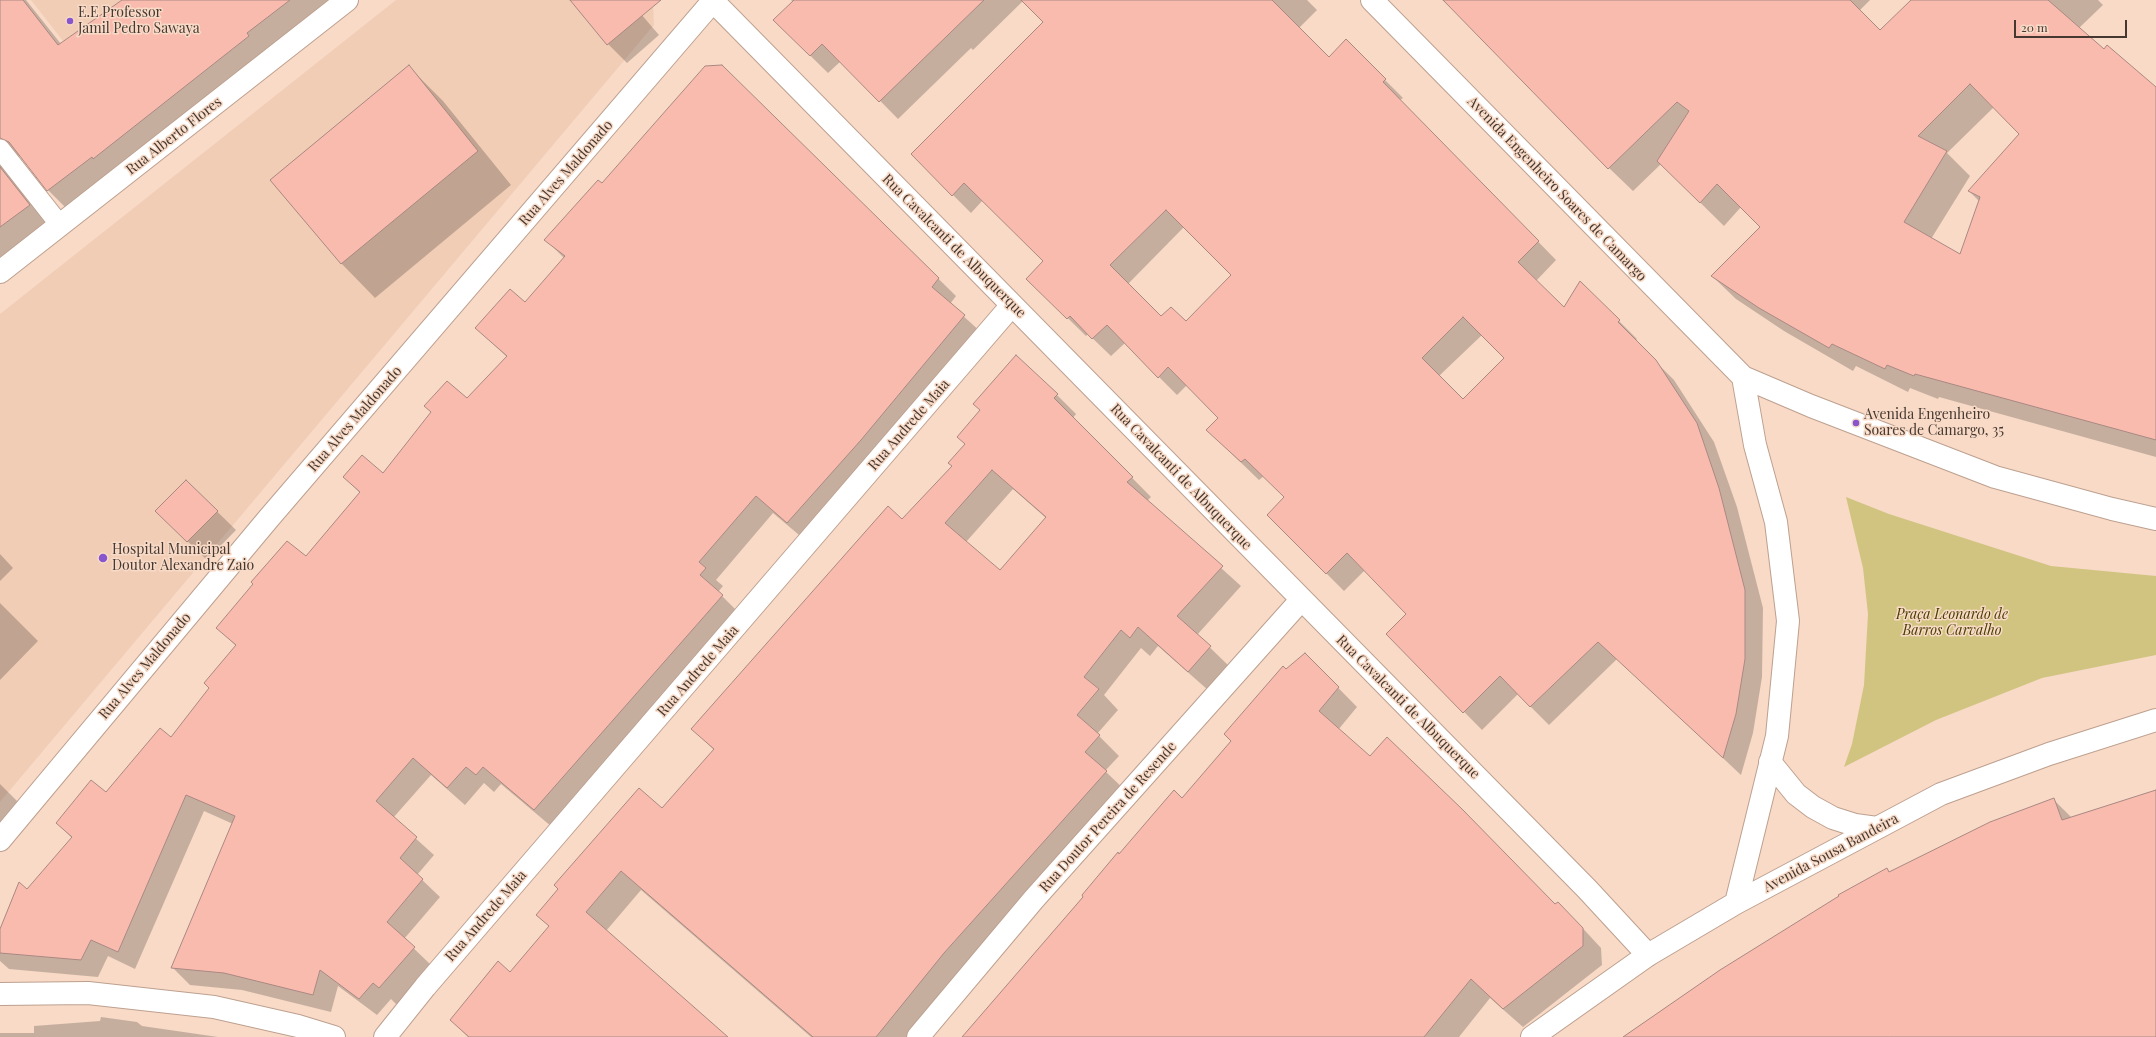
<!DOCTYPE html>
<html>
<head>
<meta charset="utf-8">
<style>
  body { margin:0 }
  #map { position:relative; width:2156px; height:1037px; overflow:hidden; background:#f8dac7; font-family:"Playfair Display",serif }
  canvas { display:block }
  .scale { position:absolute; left:2014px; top:20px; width:113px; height:18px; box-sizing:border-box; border:2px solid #443830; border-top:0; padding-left:5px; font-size:12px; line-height:14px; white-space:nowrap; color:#443830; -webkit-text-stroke:3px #f8dac7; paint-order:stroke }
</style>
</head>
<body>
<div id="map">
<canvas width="2156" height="1037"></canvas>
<div class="scale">20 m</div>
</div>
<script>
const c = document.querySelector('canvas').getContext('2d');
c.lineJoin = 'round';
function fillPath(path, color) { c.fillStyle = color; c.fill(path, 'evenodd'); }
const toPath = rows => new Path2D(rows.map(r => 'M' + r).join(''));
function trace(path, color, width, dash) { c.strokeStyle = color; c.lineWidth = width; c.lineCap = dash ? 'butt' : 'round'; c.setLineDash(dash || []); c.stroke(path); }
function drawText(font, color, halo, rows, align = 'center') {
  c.font = font + ' "Playfair Display",serif'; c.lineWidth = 3; c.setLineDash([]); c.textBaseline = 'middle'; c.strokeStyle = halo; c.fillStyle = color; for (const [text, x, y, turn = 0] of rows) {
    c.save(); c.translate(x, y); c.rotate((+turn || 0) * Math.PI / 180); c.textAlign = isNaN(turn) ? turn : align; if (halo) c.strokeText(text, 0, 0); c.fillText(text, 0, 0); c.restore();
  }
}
fillPath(toPath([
  [31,0,123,0,63,41],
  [396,0,649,0,653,4,654,25,0,802,0,314]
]), '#f1cdb6');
fillPath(toPath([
  [1846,497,1889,514,2051,566,2156,576,2156,655,2042,678,1936,720,1844,767,1852,744,1864,685,1868,614,1863,568]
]), '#d1c480');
fillPath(toPath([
  [0,0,26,0,61,44,124,0,331,0,66,208,48,190,21,156,12,158,47,223,0,262],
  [571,0,629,0,659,35,627,63,608,44],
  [791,0,1307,0,1317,10,1299,28,1329,59,1346,41,1403,98,1400,100,1556,260,1536,281,1564,308,1580,282,1637,339,1635,341,1674,380,1714,442,1737,507,1763,608,1762,677,1753,733,1741,775,1617,659,1549,725,1518,694,1482,730,1387,634,1408,614,1365,570,1344,591,1268,515,1285,498,1264,476,1259,480,1207,430,1220,418,1187,385,1177,395,1125,343,1111,356,1088,334,1086,336,1028,279,1044,261,983,200,971,213,912,154,1044,22,1023,1,973,50,971,48,898,119,841,61,828,73,774,20,793,2],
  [1184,227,1233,275,1186,323,1161,318,1128,284],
  [1482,335,1505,358,1463,401,1439,376],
  [1470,0,1870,0,1859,11,1880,31,1912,0,2098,0,2103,5,2079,28,2104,50,2156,88,2156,457,1939,397,1938,399,1910,388,1908,392,1856,366,1853,371,1784,331,1736,299,1712,276,1761,227,1741,207,1724,226,1661,164,1633,191,1609,168],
  [1994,107,2021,134,1969,191,1980,202,1960,255,1931,239,1970,176,1947,153],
  [722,66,956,296,950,304,982,333,805,540,773,513,716,580,723,586,718,592,739,613,552,827,501,784,494,792,484,783,465,805,431,775,393,818,434,855,417,875,440,897,404,939,431,965,397,1005,391,999,377,1015,338,986,331,1012,242,990,190,985,173,968,233,824,204,811,135,969,108,956,98,977,9,969,0,961,0,931,27,890,72,838,57,823,106,794,172,739,210,688,236,646,218,628,306,558,360,493,344,477,383,474,468,400,507,357,476,328,525,304,564,258,546,240],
  [409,67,443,101,511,185,375,298,341,263],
  [1057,395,1076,414,1073,418,1151,497,1147,501,1241,586,1197,635,1229,666,1208,690,1158,646,1150,656,1141,648,1104,695,1118,710,1097,734,1119,756,1105,771,1126,791,911,1037,811,1037,641,890,606,931,726,1037,468,1037,451,1020,510,973,550,927,537,915,662,810,714,750,693,729,902,520],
  [1013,489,1046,518,1000,571,966,542],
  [186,481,236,530,207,560,175,529],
  [0,554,13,568,0,581],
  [0,603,38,641,0,680],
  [1305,654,1357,707,1338,730,1370,758,1577,922,1601,948,1602,965,1523,1027,1490,998,1459,1037,963,1037,1065,919,1118,854,1119,855,1182,799,1233,741,1286,670],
  [0,784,26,810,0,837],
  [2156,791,2156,1037,1623,1037,1720,971,1887,869,1890,873,2053,799,2071,817],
  [101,1017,137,1022,142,1026,218,1037,0,1037,0,1033,34,1033,34,1026,100,1021]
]), '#0003');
const building = toPath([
  [0,0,23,0,58,45,122,0,290,0,247,33,249,36,93,159,92,157,47,191,9,142,0,138,0,0],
  [570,0,661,0,607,45,570,0],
  [794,0,984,0,879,102,822,44,810,56,773,20,794,0],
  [1021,0,1272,0,1329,57,1346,39,1386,79,1383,82,1539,241,1518,262,1564,307,1580,281,1620,320,1618,322,1656,360,1697,423,1719,488,1745,590,1745,659,1736,714,1723,758,1598,642,1530,707,1500,676,1463,713,1386,634,1406,614,1347,553,1326,574,1267,515,1284,497,1245,459,1241,462,1206,430,1218,418,1168,367,1158,378,1107,325,1092,339,1070,316,1067,319,1026,279,1043,261,964,183,952,196,911,154,1043,22,1021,0],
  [1166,210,1231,275,1186,321,1171,307,1161,316,1110,265,1166,210],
  [1463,317,1504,358,1463,399,1422,358,1463,317],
  [1443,0,1850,0,1880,30,1911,0,2048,0,2104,49,2107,45,2156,87,2156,440,1915,374,1914,376,1887,365,1885,369,1832,344,1829,348,1759,308,1711,276,1760,227,1717,184,1700,203,1657,161,1689,111,1677,102,1608,169,1443,0],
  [1970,84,2019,134,1968,191,1980,197,1960,254,1904,222,1947,151,1918,136,1970,84],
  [409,65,478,151,341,264,270,180,409,65],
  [722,65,939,278,932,287,965,315,861,440,787,523,756,496,699,562,706,568,700,575,723,595,534,810,483,767,476,775,466,767,447,788,413,758,376,801,417,837,400,858,423,879,387,922,415,947,379,988,373,983,359,999,320,970,313,995,224,973,171,968,235,816,186,795,118,952,91,940,81,960,0,953,0,929,19,882,27,889,72,837,56,823,91,780,106,792,160,728,171,737,209,688,204,683,236,645,216,628,253,584,251,582,287,541,306,556,360,492,343,477,362,455,383,473,431,412,424,406,447,381,467,398,507,356,475,328,510,289,525,302,565,256,544,240,598,180,602,183,705,66,722,65],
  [0,167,30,205,0,227,0,167],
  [1016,355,1058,394,1054,398,1133,477,1127,482,1223,566,1177,616,1211,646,1188,672,1138,627,1130,638,1121,630,1084,677,1099,689,1077,715,1100,735,1085,752,1107,771,944,953,876,1037,813,1037,621,871,586,912,728,1037,469,1037,450,1020,498,961,510,972,549,926,536,915,558,889,554,885,639,788,662,808,714,749,691,729,888,506,902,519,952,466,948,463,965,444,957,437,980,410,973,404,1016,355],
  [992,470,1046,517,1000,570,945,523,992,470],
  [186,480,218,511,187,542,155,511,186,480],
  [1305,653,1339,687,1319,711,1370,756,1387,737,1462,809,1555,904,1558,902,1583,928,1583,946,1503,1009,1471,979,1424,1037,962,1037,1083,897,1082,895,1118,852,1119,854,1174,790,1182,798,1231,741,1224,734,1283,666,1286,669,1305,653],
  [2156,790,2156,1037,1623,1037,1720,970,1839,896,1838,895,1887,868,1889,872,1990,822,2054,798,2062,820,2156,790]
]);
fillPath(building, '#fabbaf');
trace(building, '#a98882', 1);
const lane = toPath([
  [0,149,60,225]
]);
const street = toPath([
  [712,0,1587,889,1648,955],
  [0,272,347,0],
  [0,840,269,518,713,1],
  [0,994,88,993,214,1007,298,1026,334,1037],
  [385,1037,425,987,1012,305],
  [918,1037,1034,899,1301,600]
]);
const secondary = toPath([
  [1372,0,1743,377,1811,406,1995,477,2112,509,2156,519],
  [1770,762,1796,794,1813,807,1833,818,1855,825,1877,828],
  [1736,903,1777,736,1788,621,1776,522,1755,445,1743,377],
  [1532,1037,1648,955,1736,903,1941,794,2049,754,2156,720]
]);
trace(lane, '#bda08f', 21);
trace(street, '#bda08f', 24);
trace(secondary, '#bda08f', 24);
trace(lane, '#fff', 19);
trace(street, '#fff', 22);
trace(secondary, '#fff', 22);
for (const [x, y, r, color] of [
  [70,21,4,"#8755cd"],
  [1856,423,4,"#8755cd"],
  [103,558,5,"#8755cd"]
]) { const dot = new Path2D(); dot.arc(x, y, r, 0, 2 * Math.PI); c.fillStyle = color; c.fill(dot); trace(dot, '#f8dac7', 1.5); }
drawText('14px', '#443830', '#f8dac7', [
  ["E.E Professor",78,13],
  ["Jamil Pedro Sawaya",78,29],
  ["Avenida Engenheiro",1864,415],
  ["Soares de Camargo, 35",1864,431],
  ["Hospital Municipal",112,550],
  ["Doutor Alexandre Zaio",112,566]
], 'left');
drawText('14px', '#443830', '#f8dac7', [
  ["Rua Alberto Flores",174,136,-38],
  ["Rua Alves Maldonado",566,173,-49],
  ["Avenida Engenheiro Soares de Camargo",1557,189,46],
  ["Rua Cavalcanti de Albuquerque",954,246,45],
  ["Rua Alves Maldonado",355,419,-49],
  ["Rua Andrede Maia",909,425,-49],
  ["Rua Cavalcanti de Albuquerque",1181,477,46],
  ["Rua Alves Maldonado",145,666,-50],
  ["Rua Andrede Maia",698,671,-49],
  ["Rua Cavalcanti de Albuquerque",1408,707,45],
  ["Rua Doutor Pereira de Resende",1108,817,-48],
  ["Avenida Sousa Bandeira",1831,853,-28],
  ["Rua Andrede Maia",486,916,-49]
]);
drawText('italic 14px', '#473d00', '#f8dac7', [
  ["Praça Leonardo de",1952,615],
  ["Barros Carvalho",1952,631]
]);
</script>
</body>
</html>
